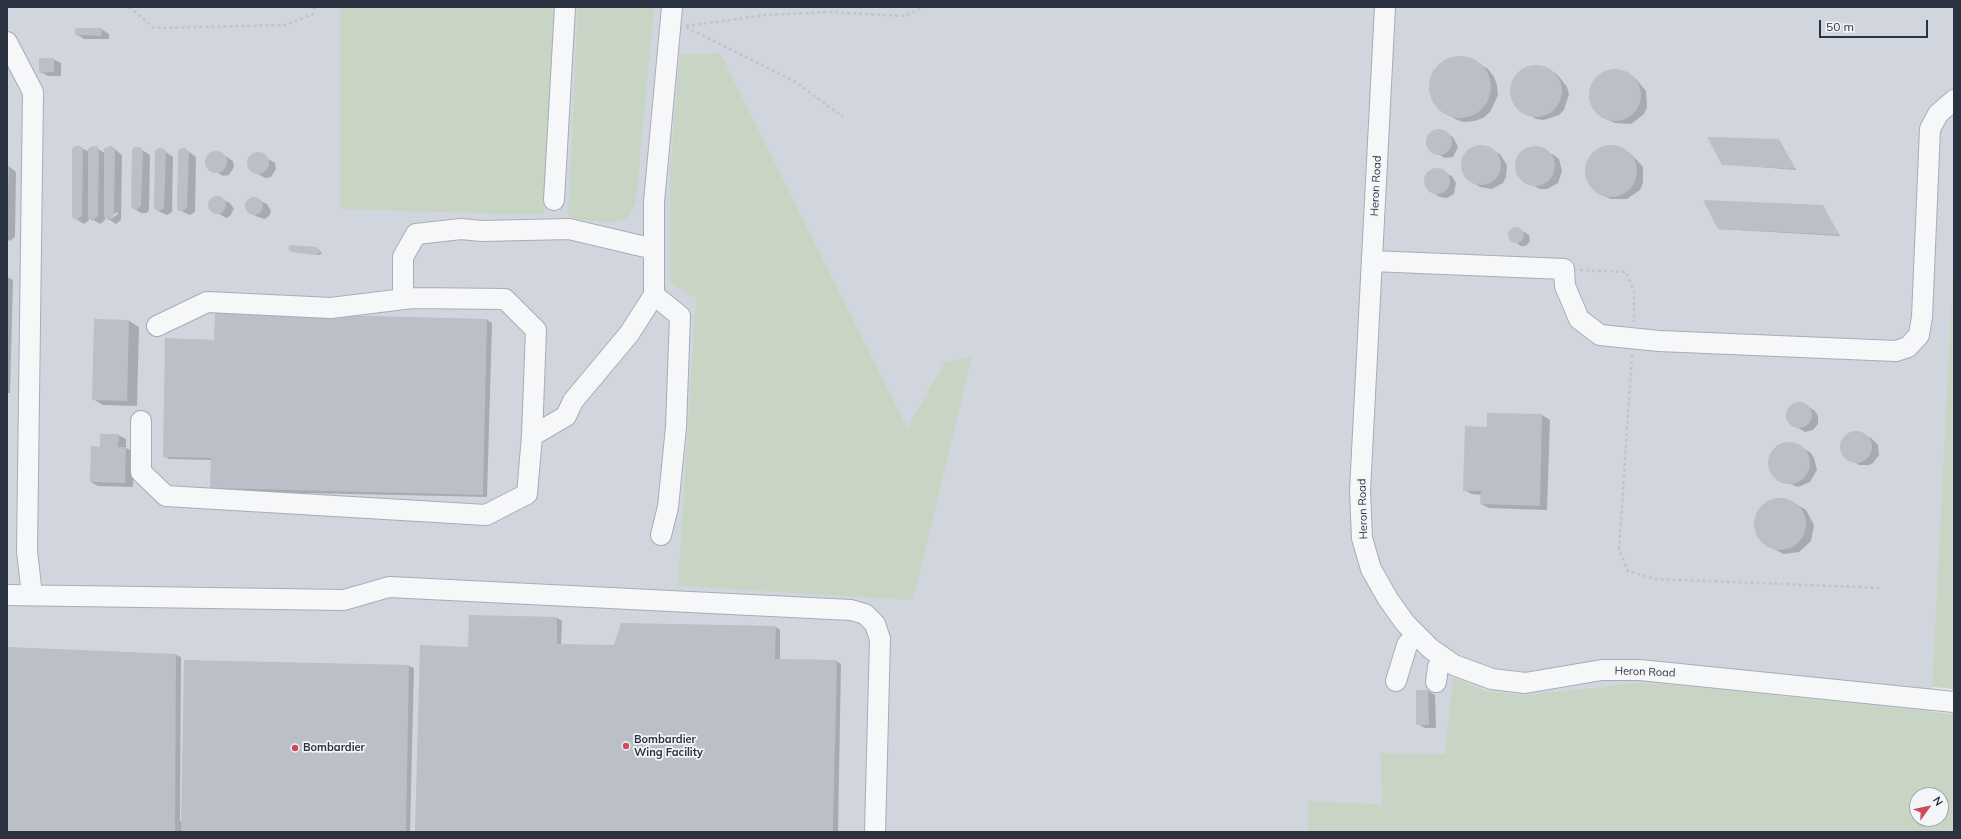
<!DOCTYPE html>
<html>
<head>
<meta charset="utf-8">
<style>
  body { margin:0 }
  #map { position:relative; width:1961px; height:839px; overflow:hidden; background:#e3e6eb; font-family:Mulish,sans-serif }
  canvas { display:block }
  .frame { position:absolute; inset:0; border:8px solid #2b3343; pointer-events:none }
  .north { position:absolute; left:1909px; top:787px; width:40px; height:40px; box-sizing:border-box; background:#f3f5f8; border:1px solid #a3a7b0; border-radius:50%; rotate:57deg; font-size:11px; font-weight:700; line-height:16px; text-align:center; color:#2b3343 }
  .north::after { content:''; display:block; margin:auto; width:14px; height:18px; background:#cd4b5a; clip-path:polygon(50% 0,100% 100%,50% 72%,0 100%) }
  .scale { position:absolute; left:1819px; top:20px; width:109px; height:18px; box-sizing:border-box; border:2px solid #2b3343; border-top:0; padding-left:5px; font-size:12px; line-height:14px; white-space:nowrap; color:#2b3343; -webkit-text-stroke:3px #f3f5f8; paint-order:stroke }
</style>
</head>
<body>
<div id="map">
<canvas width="1961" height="839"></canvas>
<div class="frame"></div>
<div class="north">N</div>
<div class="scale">50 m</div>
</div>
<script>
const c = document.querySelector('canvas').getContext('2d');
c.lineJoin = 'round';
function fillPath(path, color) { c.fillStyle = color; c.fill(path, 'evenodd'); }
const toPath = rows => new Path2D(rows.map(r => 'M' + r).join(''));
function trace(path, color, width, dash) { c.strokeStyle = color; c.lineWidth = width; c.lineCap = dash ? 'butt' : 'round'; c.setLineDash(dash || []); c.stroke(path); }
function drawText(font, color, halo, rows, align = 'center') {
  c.font = font + ' Mulish,sans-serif'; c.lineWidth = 3.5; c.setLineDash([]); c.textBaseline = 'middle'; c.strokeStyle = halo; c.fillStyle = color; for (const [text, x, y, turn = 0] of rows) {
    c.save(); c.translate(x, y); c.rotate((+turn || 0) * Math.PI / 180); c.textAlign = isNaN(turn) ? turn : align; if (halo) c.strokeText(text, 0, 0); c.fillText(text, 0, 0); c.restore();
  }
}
fillPath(toPath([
  [7,7,1954,7,1954,249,1931,712,1667,684,1634,683,1525,695,1488,692,1453,677,1446,754,1380,753,1382,804,1308,801,1308,832,7,832]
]), '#d1d5dd');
fillPath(toPath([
  [340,7,555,7,544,215,340,209],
  [578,7,654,7,636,202,628,218,615,223,568,218],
  [720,53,907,428,945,362,972,357,913,600,678,586,696,298,670,283,670,171,680,55],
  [1954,249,1954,689,1932,687],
  [1453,677,1488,692,1525,695,1634,683,1667,684,1954,714,1954,832,1308,832,1308,801,1382,804,1380,753,1445,754],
  [1917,795,1941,795,1941,819,1917,819]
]), '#c8d5c4');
fillPath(toPath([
  [101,29,109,34,109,39,84,39,76,34],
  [1461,57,1471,59,1488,69,1494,77,1497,85,1498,95,1490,112,1483,118,1474,121,1464,122,1455,119,1439,108,1433,100,1430,90,1430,80,1434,70,1442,63,1451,58],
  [53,59,61,63,61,76,48,76,40,72],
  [1532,66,1541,66,1557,74,1567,87,1569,94,1564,110,1559,115,1544,120,1536,119,1515,105,1511,89,1513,81,1524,69],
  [1611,71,1620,71,1636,79,1646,91,1647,107,1644,114,1631,124,1615,123,1608,120,1600,115,1591,102,1590,94,1592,86,1597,78],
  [1438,130,1453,137,1458,147,1453,157,1445,158,1430,150,1427,144,1429,136],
  [1779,140,1796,170,1723,164],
  [1480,146,1500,154,1507,165,1506,177,1503,183,1492,189,1480,187,1472,182,1463,173,1462,161,1464,155,1474,147],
  [1608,146,1616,147,1632,155,1643,167,1643,183,1640,190,1627,199,1611,199,1604,196,1596,191,1587,178,1586,170,1588,161,1593,154],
  [80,147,89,152,96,148,105,153,112,147,122,155,121,220,116,224,105,217,105,220,100,224,89,217,89,220,84,224,76,219],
  [117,212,118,214,111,219,111,217],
  [1534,147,1554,155,1559,159,1562,171,1558,183,1547,189,1540,189,1521,179,1516,168,1516,161,1523,151],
  [139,148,150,155,149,210,147,213,141,213,133,208],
  [162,149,173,157,172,212,167,215,156,210],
  [185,149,196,157,195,212,190,215,179,210],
  [219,152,233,161,234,167,229,175,223,176,207,166,207,159,210,154],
  [258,153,275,163,276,169,271,177,265,178,251,170,248,164,252,156],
  [7,165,16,172,15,237,10,241,7,239],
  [1436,170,1452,176,1456,183,1454,194,1447,198,1440,197,1432,192,1425,183,1429,172],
  [216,197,230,203,234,209,230,216,226,218,211,209,209,204,212,199],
  [253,198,267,204,271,211,269,216,265,219,258,217,250,213,246,206,249,201],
  [1822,206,1840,236,1719,229],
  [1518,228,1529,235,1530,241,1526,246,1521,246,1510,238,1509,234,1511,230],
  [317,248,322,253,319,255,292,251],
  [7,277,13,280,10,393,7,393],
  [95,320,129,321,139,327,137,406,103,405,93,399],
  [487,320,492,323,487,497,216,491,211,488,212,460,169,459,164,456,215,341],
  [1795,404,1806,406,1814,410,1818,416,1818,424,1813,430,1805,432,1790,423,1787,413],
  [1488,414,1542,415,1550,420,1547,510,1489,508,1481,504,1482,495,1472,494,1464,490,1488,428],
  [1859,432,1871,438,1878,445,1879,455,1873,463,1869,465,1859,465,1844,454,1842,445,1843,440,1850,434],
  [118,435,126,439,126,448,134,452,133,487,98,486,91,482,101,448],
  [1790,443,1810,452,1814,458,1817,470,1810,482,1798,487,1777,479,1773,474,1769,462,1774,450,1778,446],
  [1783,498,1791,501,1806,510,1814,525,1811,541,1799,552,1783,554,1761,541,1757,533,1755,525,1756,516,1760,509,1766,502,1774,499],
  [470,616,557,618,562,621,561,645,614,646,776,627,780,630,780,660,836,661,841,664,838,832,416,832,469,648],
  [7,648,176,655,181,657,180,821,182,821,185,661,409,666,414,668,410,832,7,832],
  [1428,691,1435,695,1436,728,1425,728,1417,724]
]), '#0003');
fillPath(toPath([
  [75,28,102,28,101,36,75,35],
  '1429 87a31 31 0 1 1 62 0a31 31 0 1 1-62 0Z',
  [39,58,54,58,54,72,39,73],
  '1510 91a26 26 0 1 1 52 0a26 26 0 1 1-52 0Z',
  '1589 95a26 26 0 1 1 52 0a26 26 0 1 1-52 0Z',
  '1426 142a13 13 0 1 1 26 0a13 13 0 1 1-26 0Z',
  [1707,137,1779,139,1795,169,1722,165],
  '1461 165a20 20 0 1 1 40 0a20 20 0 1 1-40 0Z',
  '1585 171a26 26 0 1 1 52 0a26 26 0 1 1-52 0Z',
  [75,146,80,146,83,149,82,216,76,220,72,217,72,149],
  [97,146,99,150,98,216,92,221,88,217,88,149,91,147],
  [112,146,115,150,114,216,108,220,104,217,104,149,107,147],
  '1515 166a20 20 0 1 1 40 0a20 20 0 1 1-40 0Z',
  [134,147,139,147,143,150,141,206,136,210,133,209,131,206,132,150],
  [158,148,162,148,166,151,164,208,159,211,156,210,154,207,155,151],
  [181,148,185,148,189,152,187,208,182,211,178,211,177,207,178,151],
  '205 162a11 11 0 1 1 22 0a11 11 0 1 1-22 0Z',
  '247 163a11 11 0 1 1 22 0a11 11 0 1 1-22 0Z',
  [7,164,9,167,8,192,7,192],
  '1424 181a13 13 0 1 1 26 0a13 13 0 1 1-26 0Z',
  '208 205a9 9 0 1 1 18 0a9 9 0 1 1-18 0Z',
  '245 206a9 9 0 1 1 18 0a9 9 0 1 1-18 0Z',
  [1703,200,1823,205,1839,235,1718,229],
  '1508 235a8 8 0 1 1 16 0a8 8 0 1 1-16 0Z',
  [290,245,317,247,320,252,316,255,291,252,288,248],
  [215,312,487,319,483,495,210,488,211,458,163,457,165,338,214,340],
  [94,319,129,320,127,401,92,400],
  '1786 415a13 13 0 1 1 26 0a13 13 0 1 1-26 0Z',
  [1487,413,1542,414,1540,506,1480,504,1481,491,1463,491,1465,426,1487,427],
  '1840 447a16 16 0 1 1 32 0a16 16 0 1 1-32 0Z',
  [100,434,119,434,118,447,126,447,125,483,90,482,91,446,100,447],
  '1768 463a21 21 0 1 1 42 0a21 21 0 1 1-42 0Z',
  '1754 524a26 26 0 1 1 52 0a26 26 0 1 1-52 0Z',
  [469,615,557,617,557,644,614,645,621,623,776,626,775,659,837,660,833,832,415,832,420,645,468,647],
  [7,647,176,654,175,832,7,832],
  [184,660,409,665,406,832,181,832],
  [1416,690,1428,690,1429,725,1416,725]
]), '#babfc8');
const minor = toPath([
  [1385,7,1360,491,1362,538,1371,569,1388,599,1405,623,1431,649,1454,665,1492,679,1525,683,1602,670,1640,670,1954,702],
  [7,42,33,92,27,551,32,595],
  [554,200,565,7],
  [1372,261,1564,269,1565,286,1579,319,1600,335,1659,341,1896,351,1908,347,1919,335,1922,317,1930,129,1938,114,1954,100],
  [654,295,680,316,676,427,668,507,661,535],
  [403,299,403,257,416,234,461,229,482,231,569,229,654,249],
  [141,421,141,472,166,496,486,515,527,494,532,436,536,330,505,299,412,298,331,308,207,302,157,326],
  [532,436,566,416,573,401,629,334,654,295,654,202,672,7],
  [7,595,344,600,389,587,851,610,865,614,875,624,880,639,875,832],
  [1396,681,1407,645,1416,634],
  [1436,682,1438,667,1444,658]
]);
trace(minor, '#a8adb5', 22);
trace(toPath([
  [129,7,154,28,286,25,313,14,315,7],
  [686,26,766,15,828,12,905,16,923,7],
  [686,27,797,83,843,117],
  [1580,270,1626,272,1634,291,1634,322],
  [1632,355,1619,550,1628,571,1656,579,1882,588]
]), '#c1c4ca', 2.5, [3, 3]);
trace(minor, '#f6f7f9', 20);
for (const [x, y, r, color] of [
  [626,746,4,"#cd4b5a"],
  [295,748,4,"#cd4b5a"]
]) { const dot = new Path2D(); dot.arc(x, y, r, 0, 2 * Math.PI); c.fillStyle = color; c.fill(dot); trace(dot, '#f3f5f8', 1.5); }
drawText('11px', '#2b3343', '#f3f5f8', [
  ["Heron Road",1376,186,-87],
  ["Heron Road",1363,509,-92],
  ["Heron Road",1645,672,2]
]);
drawText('bold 11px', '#2b3343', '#f3f5f8', [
  ["Bombardier",634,740],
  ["Wing Facility",634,753],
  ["Bombardier",303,748]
], 'left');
</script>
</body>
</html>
